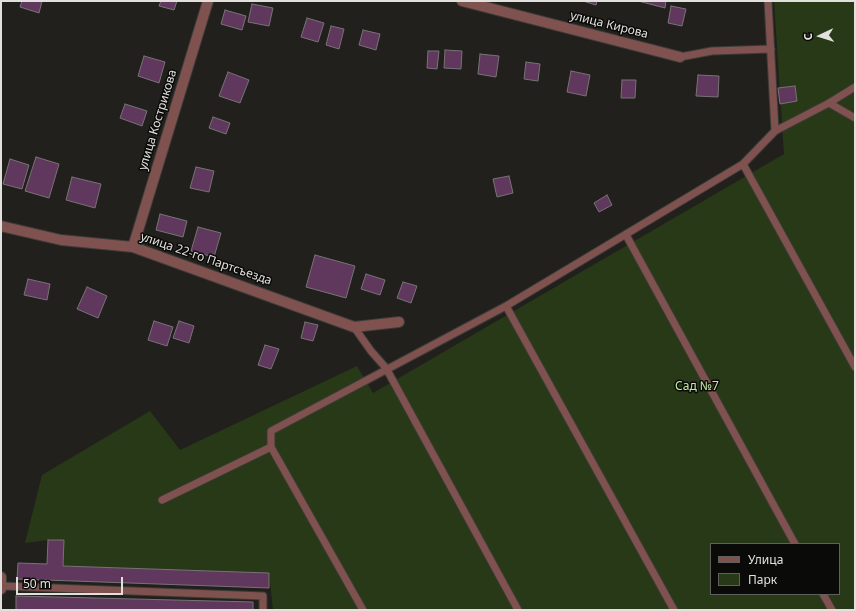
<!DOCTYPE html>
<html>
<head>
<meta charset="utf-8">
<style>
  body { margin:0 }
  #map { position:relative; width:856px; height:611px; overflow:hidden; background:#21201c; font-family:"Noto Sans",sans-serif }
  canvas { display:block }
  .frame { position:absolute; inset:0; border:2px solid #e1e0dd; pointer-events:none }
  .legend { position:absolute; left:710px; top:543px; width:130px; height:52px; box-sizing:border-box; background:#0a0a08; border:1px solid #60605d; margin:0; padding:5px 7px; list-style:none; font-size:12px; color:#e1e0dd }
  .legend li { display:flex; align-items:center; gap:8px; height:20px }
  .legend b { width:20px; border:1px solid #60605d }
  .north { position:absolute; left:800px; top:16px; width:40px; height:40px; -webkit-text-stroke:3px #0a0a08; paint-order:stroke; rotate:266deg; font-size:11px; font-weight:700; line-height:16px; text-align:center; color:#e1e0dd }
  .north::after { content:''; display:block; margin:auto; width:14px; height:18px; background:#e1e0dd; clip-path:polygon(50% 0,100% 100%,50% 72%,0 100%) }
  .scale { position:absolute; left:16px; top:577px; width:107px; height:18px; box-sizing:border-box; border:2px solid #e1e0dd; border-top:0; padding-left:5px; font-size:12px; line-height:14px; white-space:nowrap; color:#e1e0dd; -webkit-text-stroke:3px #0a0a08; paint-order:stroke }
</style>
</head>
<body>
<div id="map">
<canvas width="856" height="611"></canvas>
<div class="frame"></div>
<ul class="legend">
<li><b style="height:5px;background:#7f514f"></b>Улица</li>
<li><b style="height:11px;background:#273916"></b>Парк</li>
</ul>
<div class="north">С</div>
<div class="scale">50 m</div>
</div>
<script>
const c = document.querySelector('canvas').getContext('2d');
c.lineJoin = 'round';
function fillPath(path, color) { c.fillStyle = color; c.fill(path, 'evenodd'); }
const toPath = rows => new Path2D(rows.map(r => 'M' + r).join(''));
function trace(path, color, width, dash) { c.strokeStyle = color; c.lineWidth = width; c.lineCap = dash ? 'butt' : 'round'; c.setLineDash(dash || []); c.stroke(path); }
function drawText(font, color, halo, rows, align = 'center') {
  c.font = font + ' "Noto Sans",sans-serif'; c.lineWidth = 3; c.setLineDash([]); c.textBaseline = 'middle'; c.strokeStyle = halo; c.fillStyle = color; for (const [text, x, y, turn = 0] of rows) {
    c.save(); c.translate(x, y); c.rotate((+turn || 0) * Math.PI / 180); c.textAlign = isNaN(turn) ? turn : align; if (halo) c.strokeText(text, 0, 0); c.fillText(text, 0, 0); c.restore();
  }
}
fillPath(toPath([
  [774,1,855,1,855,610,273,610,269,573,63,566,64,540,48,540,25,543,42,475,150,411,180,450,357,366,373,393,784,154],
  [711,544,839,544,839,594,711,594]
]), '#273916');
const building = toPath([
  [22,1,42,1,39,13,20,7,22,1],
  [161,1,177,1,174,10,159,6,161,1],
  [583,1,597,1,596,5,583,1],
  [638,1,666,1,665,8,638,1],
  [252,4,273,8,269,26,248,22,252,4],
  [671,6,686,9,682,26,668,23,671,6],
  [225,10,246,16,242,30,221,24,225,10],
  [307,18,324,23,318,42,301,37,307,18],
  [331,26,344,29,339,49,326,45,331,26],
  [363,30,380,34,376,50,359,45,363,30],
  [445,50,462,51,461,69,444,68,445,50],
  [428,51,439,51,437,69,427,68,428,51],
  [480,54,499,56,496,77,478,74,480,54],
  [144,56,165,62,159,83,138,76,144,56],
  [526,62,540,64,538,81,524,79,526,62],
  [571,71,590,75,586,96,567,92,571,71],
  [228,72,249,80,240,103,219,96,228,72],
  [698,75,719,76,718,97,696,96,698,75],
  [622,80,636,80,635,98,621,98,622,80],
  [795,86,797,101,780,104,778,88,795,86],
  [125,104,147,111,142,126,120,118,125,104],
  [213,117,230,123,226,134,209,128,213,117],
  [36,157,59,164,49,198,25,191,36,157],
  [10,159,29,165,22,189,3,184,10,159],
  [196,167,214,171,209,192,190,188,196,167],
  [509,176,513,193,497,197,493,179,509,176],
  [72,177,101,184,95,208,66,200,72,177],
  [607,195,612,205,599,212,594,203,607,195],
  [160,214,187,221,183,237,156,230,160,214],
  [198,227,221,233,214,257,191,251,198,227],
  [315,255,355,266,346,298,306,287,315,255],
  [366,274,385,280,380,295,361,289,366,274],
  [28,279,50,284,47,300,24,295,28,279],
  [403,282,417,286,411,303,397,298,403,282],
  [87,287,107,296,98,318,77,309,87,287],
  [154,321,173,327,167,346,148,340,154,321],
  [179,321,194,326,189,343,173,338,179,321],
  [305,322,318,325,313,341,301,338,305,322],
  [265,345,279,349,271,369,258,365,265,345],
  [48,540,64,540,63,566,269,573,269,588,17,579,18,563,47,564,48,540],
  [16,596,253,602,253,610,16,610,16,596]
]);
fillPath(building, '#61385d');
trace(building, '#777376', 1);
const lane = toPath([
  [768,1,775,131],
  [680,57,712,51,771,49],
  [829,103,855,118],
  [743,164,855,367],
  [626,235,795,544],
  [506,306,674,610],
  [354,327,371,351,386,368,518,610],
  [271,447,363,610],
  [162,500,271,447,271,431,506,306,743,164,775,131,829,103,855,87],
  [2,586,263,596,263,610],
  [823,594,832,610]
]);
const street = toPath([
  [462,1,680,57],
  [1,226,61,240,133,247,354,327,399,322],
  [133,247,208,1],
  [1,577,1,589]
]);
trace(lane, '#3c3b37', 9);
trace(street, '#3c3b37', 12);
trace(lane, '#7f514f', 7);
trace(street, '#7f514f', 10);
drawText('12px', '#e1e0dd', '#0a0a08', [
  ["улица Кирова",609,25,14],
  ["улица Кострикова",158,120,-73],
  ["улица 22-го Партсъезда",206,259,19]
]);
drawText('12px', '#c3eea2', '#0a0a08', [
  ["Сад №7",697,387]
]);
</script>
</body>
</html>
